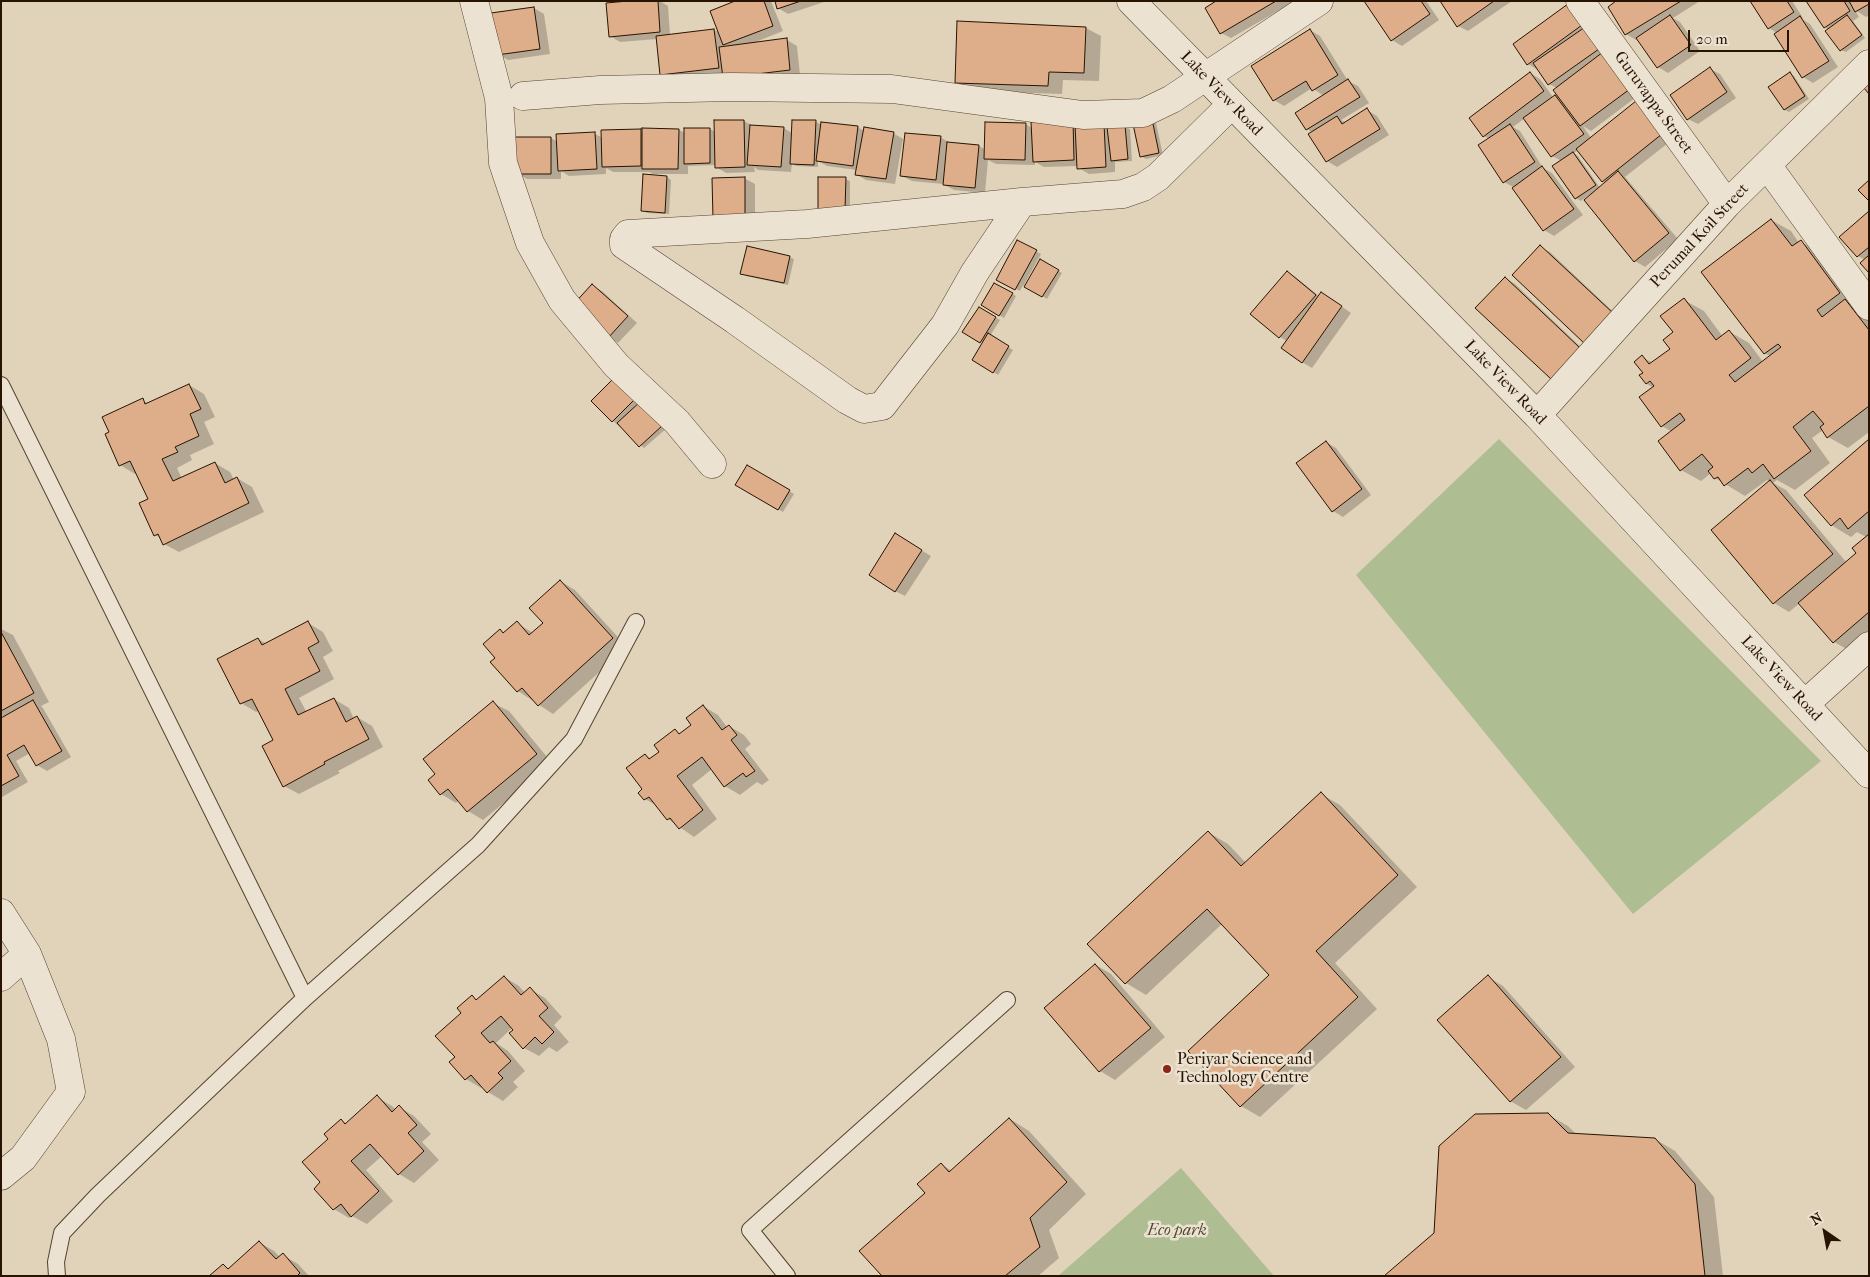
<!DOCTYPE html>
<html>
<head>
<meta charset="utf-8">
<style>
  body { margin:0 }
  #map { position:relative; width:1870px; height:1277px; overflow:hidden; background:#e1d3b9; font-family:"IM FELL French Canon",serif }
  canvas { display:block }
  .frame { position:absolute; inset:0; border:2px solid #281301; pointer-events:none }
  .north { position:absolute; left:1800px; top:1207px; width:50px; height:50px; -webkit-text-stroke:4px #ece2d2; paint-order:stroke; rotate:327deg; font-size:14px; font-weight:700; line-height:20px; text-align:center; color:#281301 }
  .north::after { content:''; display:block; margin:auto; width:18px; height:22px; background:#281301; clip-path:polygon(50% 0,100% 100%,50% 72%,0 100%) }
  .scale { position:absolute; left:1688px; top:30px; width:101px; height:22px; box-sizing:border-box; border:2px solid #281301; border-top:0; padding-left:6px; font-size:15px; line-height:18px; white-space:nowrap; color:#281301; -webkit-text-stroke:4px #ece2d2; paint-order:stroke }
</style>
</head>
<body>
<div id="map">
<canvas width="1870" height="1277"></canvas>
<div class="frame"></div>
<div class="north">N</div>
<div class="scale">20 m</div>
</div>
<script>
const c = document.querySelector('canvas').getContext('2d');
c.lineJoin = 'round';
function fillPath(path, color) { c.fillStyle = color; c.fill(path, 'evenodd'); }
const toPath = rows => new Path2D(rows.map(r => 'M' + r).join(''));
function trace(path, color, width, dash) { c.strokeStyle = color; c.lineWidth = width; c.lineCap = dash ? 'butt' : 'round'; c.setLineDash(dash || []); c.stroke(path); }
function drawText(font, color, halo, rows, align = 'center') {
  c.font = font + ' "IM FELL French Canon",serif'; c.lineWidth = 5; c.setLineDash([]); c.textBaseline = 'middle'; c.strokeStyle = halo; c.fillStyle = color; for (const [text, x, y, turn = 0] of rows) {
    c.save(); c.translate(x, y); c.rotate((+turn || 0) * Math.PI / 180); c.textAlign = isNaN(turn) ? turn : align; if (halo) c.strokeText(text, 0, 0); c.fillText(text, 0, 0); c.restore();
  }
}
fillPath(toPath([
  [1499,439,1821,761,1633,914,1356,575],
  [1181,1168,1274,1276,1058,1276]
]), '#aebd92');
fillPath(toPath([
  [642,1,660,1,668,6,670,35,714,30,720,33,738,1,771,1,783,31,753,43,787,40,797,46,800,75,672,80,662,75,657,39,620,42,610,36],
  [776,1,827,1,788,14,778,8],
  [1219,1,1295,1,1231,38,1221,33],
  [1365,1,1426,1,1439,20,1402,46,1392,40],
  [1442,1,1512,1,1468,31,1458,26],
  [1574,1,1643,92,1591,131,1583,126,1591,138,1641,98,1677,136,1625,177,1678,239,1645,267,1635,261,1586,201,1593,194,1592,193,1581,201,1576,198,1562,161,1552,156,1525,118,1513,127,1520,131,1543,168,1552,173,1583,215,1554,236,1544,230,1515,188,1504,182,1490,139,1484,136,1530,73,1540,79,1553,97,1557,94,1557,88,1549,84,1538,70,1528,64,1514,45],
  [1578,150,1603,181,1606,183,1600,188,1578,156,1574,153],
  [1619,1,1700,1,1673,18,1680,22,1700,51,1668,73,1658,67,1638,39,1636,40,1626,34],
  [1751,1,1792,1,1803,18,1802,19,1810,24,1838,67,1813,83,1803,77,1777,33,1769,28],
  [1808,1,1869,1,1869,15,1866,17,1855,10,1859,17,1853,21,1865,38,1846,52,1841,50],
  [534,8,544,14,550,54,508,60,498,54],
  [1086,28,1101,36,1099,81,1063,80,1062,94,971,91,956,82],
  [1310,30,1320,36,1348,81,1358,86,1369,103,1341,120,1347,123,1367,110,1377,116,1389,135,1337,167,1327,161,1313,133,1307,129,1324,96,1312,88,1284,106,1274,100],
  [1710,69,1720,74,1736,98,1698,124,1688,119],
  [1790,74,1794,76,1809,99,1789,112,1785,110,1769,87],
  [744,121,753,126,784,128,793,134,816,122,822,125,858,127,864,131,893,133,903,139,895,184,866,180,856,174,857,170,827,166,818,161,818,167,796,166,792,163,791,172,758,170,754,167,755,172,726,173,716,167,716,165,688,166,688,174,653,174,649,172,613,172,606,168,606,174,569,176,561,171,561,179,527,179,517,173,516,138,551,138,558,142,595,134,603,138,640,131,643,132,644,129,679,130,685,133,710,129,715,132],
  [1152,121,1156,123,1163,155,1146,159,1141,156],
  [1025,124,1032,128,1125,127,1130,129,1132,161,1115,162,1115,172,1089,174,1079,168,1078,166,1044,167,1035,162,1035,165,996,164,988,160,985,193,954,190,943,184,912,181,902,176,940,137,950,143,979,146,986,150],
  [667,177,671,180,669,214,647,213,642,210],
  [744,178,755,184,755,224,724,224],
  [820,178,845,179,850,181,850,212],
  [1869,212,1869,271,1865,260,1858,256,1841,237],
  [1771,220,1791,231,1799,243,1801,242,1820,253,1869,317,1869,432,1848,448,1828,437,1823,430,1812,438,1830,463,1795,490,1777,480,1773,483,1786,490,1847,563,1858,554,1866,537,1857,532,1851,537,1831,525,1869,441,1869,640,1854,653,1834,642,1800,603,1789,612,1774,603,1770,482,1767,480,1745,496,1715,478,1711,473,1701,481,1681,470,1672,432,1662,426,1654,388,1647,384,1641,376,1645,373,1642,357,1653,363,1672,349,1674,332,1684,300,1704,311,1723,337,1730,332,1749,343,1763,362,1770,356,1764,353],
  [1018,242,1041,254,1024,285,1026,286,1040,261,1062,273,1047,299,1023,285,1020,291,998,279],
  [1540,247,1550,252,1622,320,1595,348],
  [789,257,794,259,788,285,746,276,742,273],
  [1287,272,1297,278,1319,296,1331,299,1351,313,1312,368,1302,362,1287,341,1280,337],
  [1505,278,1515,284,1589,355,1562,384],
  [995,284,1016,296,1004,318,983,305],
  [592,286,602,291,637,323,618,343,608,337],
  [980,308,1000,320,990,336,1013,350,998,375,974,360,984,343,964,332],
  [614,380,639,402,634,407,635,408,667,428,644,448,613,421],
  [189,385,204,394,215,417,204,422,214,444,190,455,192,460,177,468,182,479,215,463,230,472,234,480,237,478,252,487,264,512,179,552,164,544,161,538,155,535,150,500,137,473,135,474,120,465,142,400,149,404],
  [1326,442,1336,448,1371,495,1343,517,1333,511],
  [748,467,794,494,783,512,737,485],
  [906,541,931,556,905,596,895,591],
  [560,581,575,590,627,647,553,714,518,691,497,658,500,630,505,633,517,623,533,633,544,623],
  [308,623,323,632,333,651,323,657,334,679,299,698,307,713,334,699,349,708,354,719,357,717,372,726,383,747,338,771,340,773,299,794,284,786,274,741,258,711,256,712,241,703,258,639,267,644],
  [1,629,13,635,49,702,41,706,43,708,71,757,47,771,37,765,30,753,16,761,28,782,2,797,1,720,6,717,1,715],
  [493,703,509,711,552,763,483,820,468,811,459,800,456,803,441,794,430,780,437,774],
  [703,706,718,715,727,727,729,726,744,735,751,744,745,749,769,780,762,785,757,782,740,795,725,786,712,769,692,785,717,819,694,837,668,819,659,807,645,799,645,755,651,759,661,752,675,731,681,734,693,725],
  [1321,794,1340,805,1417,887,1335,963,1377,1009,1260,1117,1241,1106,1271,975,1222,924,1146,995,1126,983,1089,944,1208,832,1228,844,1246,863],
  [1096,965,1111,974,1165,1037,1115,1080,1100,1071,1045,1008],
  [504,977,519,986,525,993,530,989,545,998,562,1017,554,1025,569,1042,557,1052,549,1047,539,1056,524,1048,512,1028,496,1043,508,1051,525,1071,513,1082,518,1087,503,1101,488,1092,482,1086,481,1088,466,1079,456,1057,463,1013,472,997,478,1000],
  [1488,977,1503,986,1575,1067,1526,1110,1510,1101],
  [377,1097,392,1106,396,1110,399,1107,414,1116,431,1134,422,1142,439,1160,414,1183,399,1174,382,1156,366,1170,393,1201,367,1224,352,1216,349,1218,334,1209,316,1189,322,1182,330,1139,341,1120,347,1124],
  [1547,1114,1568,1126,1577,1135,1655,1139,1675,1151,1714,1197,1723,1276,1386,1276,1435,1234],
  [1010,1119,1029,1131,1086,1194,1049,1230,1059,1258,1038,1276,883,1276,942,1165,952,1171],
  [259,1242,274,1251,280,1257,283,1255,298,1264,309,1276,211,1276,223,1265,230,1269]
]), '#0003');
const building = toPath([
  [628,1,658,1,660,32,609,37,606,3,628,1],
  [735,1,764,1,773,26,723,45,710,11,735,1],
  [775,1,801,1,777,9,775,1],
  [1216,1,1276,1,1220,34,1205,8,1216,1],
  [1364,1,1421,1,1430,14,1391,41,1364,1],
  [1440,1,1494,1,1457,27,1440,1],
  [1572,1,1589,20,1527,65,1513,44,1572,1],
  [1616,1,1681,1,1625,35,1608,7,1616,1],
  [1750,1,1787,1,1794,12,1768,29,1750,1],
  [1806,1,1844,1,1850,11,1824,28,1806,1],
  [1849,1,1869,1,1869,4,1855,12,1849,1],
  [534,7,540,49,497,55,491,13,534,7],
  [1670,15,1691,45,1657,68,1636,38,1670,15],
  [1847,15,1862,35,1840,51,1825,31,1847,15],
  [1800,16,1829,61,1802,78,1774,34,1800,16],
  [957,21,1086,27,1084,73,1049,72,1048,86,955,83,957,21],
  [1591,23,1606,44,1548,85,1533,63,1591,23],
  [714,29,719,68,660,75,656,36,714,29],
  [1310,29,1338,75,1312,91,1306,81,1273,101,1251,66,1310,29],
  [787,38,790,70,723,78,719,47,787,38],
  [1607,49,1634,86,1580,126,1553,90,1607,49],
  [1710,67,1727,92,1687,120,1670,95,1710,67],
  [1530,72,1544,91,1483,137,1469,118,1530,72],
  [1790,72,1805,96,1784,110,1768,87,1790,72],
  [1348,79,1360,97,1306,130,1295,113,1348,79],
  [1869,83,1869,94,1863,87,1869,83],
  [1555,95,1584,134,1551,157,1523,118,1555,95],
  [1641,97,1667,130,1602,182,1576,149,1641,97],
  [1367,108,1380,129,1326,162,1308,134,1337,116,1342,124,1367,108],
  [1152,119,1159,153,1140,157,1133,124,1152,119],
  [714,120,744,120,745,167,715,168,714,120],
  [792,120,816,120,814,165,790,164,792,120],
  [1073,120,1074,160,1033,162,1031,122,1073,120],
  [821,122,858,126,853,166,816,161,821,122],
  [985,122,1026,123,1025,160,984,159,985,122],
  [1104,123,1106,167,1077,169,1075,124,1104,123],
  [1510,124,1535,162,1503,183,1478,145,1510,124],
  [750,125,784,127,781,167,747,165,750,125],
  [1125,125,1128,159,1111,161,1107,127,1125,125],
  [864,127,894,132,886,179,855,175,864,127],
  [642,128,679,129,678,169,642,169,642,128],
  [684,128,710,128,710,163,684,164,684,128],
  [641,129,641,166,602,167,601,130,641,129],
  [595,132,597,169,558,171,556,134,595,132],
  [905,133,941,136,936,180,900,176,905,133],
  [515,137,551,137,551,174,515,174,515,137],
  [947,142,979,145,975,188,943,185,947,142],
  [1573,152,1596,185,1575,199,1552,166,1573,152],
  [1542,166,1574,209,1543,231,1512,188,1542,166],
  [1618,171,1669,233,1634,262,1584,200,1618,171],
  [643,174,667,176,665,213,641,211,643,174],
  [745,177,745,219,713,219,712,178,745,177],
  [818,177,846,177,845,210,818,210,818,177],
  [1869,180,1869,201,1858,190,1869,180],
  [1869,211,1869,247,1857,257,1839,237,1869,211],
  [1771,219,1792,246,1801,240,1840,293,1817,310,1822,317,1845,299,1869,330,1869,406,1827,438,1820,427,1824,424,1813,411,1793,427,1811,451,1774,479,1763,464,1752,473,1748,468,1724,486,1718,477,1714,479,1708,471,1713,467,1702,454,1680,471,1658,441,1685,420,1680,413,1661,427,1639,397,1654,386,1650,381,1646,384,1639,375,1643,373,1634,362,1642,355,1649,364,1670,349,1663,340,1673,332,1660,316,1684,298,1716,340,1729,330,1751,358,1729,375,1735,382,1781,347,1778,344,1764,354,1701,272,1771,219],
  [1017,240,1037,250,1015,290,996,280,1017,240],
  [1540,245,1613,313,1584,343,1512,275,1540,245],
  [747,246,790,256,784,283,740,274,747,246],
  [1869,255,1869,273,1860,263,1869,255],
  [1040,259,1059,270,1042,297,1024,287,1040,259],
  [1287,271,1316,295,1279,338,1250,314,1287,271],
  [1505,277,1580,348,1551,379,1475,308,1505,277],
  [994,283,1013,293,999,316,981,305,994,283],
  [592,284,628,316,608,338,572,306,592,284],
  [1321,292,1342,306,1302,363,1281,348,1321,292],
  [979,307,996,317,980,343,962,332,979,307],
  [988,333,1009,346,993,373,972,360,988,333],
  [614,378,635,399,612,422,591,401,614,378],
  [189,384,201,409,190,414,199,436,175,447,178,452,162,459,173,481,215,462,225,483,237,477,249,503,163,545,158,534,154,536,139,503,148,499,130,461,119,466,105,434,109,432,102,417,143,398,145,404,189,384],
  [641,401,663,425,639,447,617,423,641,401],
  [1869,439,1869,511,1848,529,1840,518,1831,526,1804,495,1869,439],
  [1326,441,1362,489,1332,512,1296,463,1326,441],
  [747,465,790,490,778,510,735,485,747,465],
  [1770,480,1833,554,1773,604,1711,530,1770,480],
  [895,533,922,550,895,592,869,575,895,533],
  [1869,534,1869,612,1833,643,1798,603,1856,553,1852,548,1869,534],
  [560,580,613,638,538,706,522,688,517,692,490,662,495,658,483,644,500,629,503,633,517,621,529,635,543,623,529,608,560,580],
  [308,621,319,642,308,648,320,671,285,689,298,715,334,698,346,722,357,716,369,739,324,762,325,764,283,787,262,746,273,740,252,699,240,704,217,659,258,638,262,645,308,621],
  [1,632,34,693,1,711,1,632],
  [33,700,62,751,36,766,24,745,7,755,19,776,1,786,1,718,33,700],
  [493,701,537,754,467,812,448,789,440,795,428,780,435,774,423,759,493,701],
  [703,705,722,730,729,725,737,735,731,740,755,771,746,777,743,773,724,787,702,757,677,776,703,810,679,829,670,818,667,820,649,797,644,800,638,793,642,789,626,768,645,754,649,759,659,752,654,745,675,729,679,734,691,725,686,718,703,705],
  [1321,792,1398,875,1316,951,1358,997,1240,1107,1188,1051,1269,975,1207,909,1125,984,1087,944,1208,831,1241,866,1321,792],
  [1095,964,1151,1028,1099,1072,1044,1008,1095,964],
  [1488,975,1561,1057,1510,1102,1437,1020,1488,975],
  [504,976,521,995,530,987,548,1008,539,1016,554,1032,542,1044,535,1037,523,1049,509,1033,513,1030,501,1016,481,1033,490,1043,493,1041,511,1061,498,1073,503,1078,487,1093,471,1075,465,1080,449,1062,455,1057,435,1036,461,1013,457,1008,472,995,476,1000,504,976],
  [377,1095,392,1112,399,1105,417,1125,408,1133,424,1151,398,1175,370,1144,351,1161,379,1191,351,1217,341,1204,333,1210,314,1189,320,1182,302,1162,328,1139,324,1134,341,1119,345,1124,377,1095],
  [1548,1113,1568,1133,1655,1138,1695,1184,1705,1276,1384,1276,1434,1233,1439,1146,1475,1114,1548,1113],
  [1009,1118,1067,1182,1030,1218,1040,1247,1005,1276,882,1276,859,1251,925,1193,917,1184,941,1163,949,1172,1009,1118],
  [259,1241,276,1259,283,1253,300,1273,297,1276,209,1276,223,1264,228,1269,259,1241]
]);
fillPath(building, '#dead89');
trace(building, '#281301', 1);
const lane = toPath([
  [1,385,305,998],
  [57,1276,56,1262,62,1233,98,1195,305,998,478,845,574,739,636,622],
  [787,1276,750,1230,1007,1000]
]);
const street = toPath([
  [474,1,499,98,503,163,530,243,562,300,616,365,677,422,712,464],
  [1131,1,1537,415,1869,774],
  [1580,1,1727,204],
  [523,96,600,90,731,87,892,89,1083,115,1143,113,1172,99,1319,1],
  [1767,165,1869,306],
  [1022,202,975,272,945,325,882,406,864,409,847,400,735,320,624,245,624,239,628,234,807,224,1022,202,1123,194,1143,187,1158,177,1231,105],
  [1537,415,1727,204,1869,64],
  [1805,704,1869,646],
  [1,913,27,954,61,1039,71,1092,23,1158,1,1176],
  [1,977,27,954]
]);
trace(lane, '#56432f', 18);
trace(street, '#56432f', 29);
trace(lane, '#ece2d2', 16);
trace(street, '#ece2d2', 28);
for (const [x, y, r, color] of [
  [1167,1069,5,"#8f2418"]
]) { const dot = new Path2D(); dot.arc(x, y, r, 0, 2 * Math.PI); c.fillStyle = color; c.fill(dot); trace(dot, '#ece2d2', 2); }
drawText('16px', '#281301', '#ece2d2', [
  ["Lake View Road",1221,94,46],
  ["Guruvappa Street",1653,103,54],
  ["Perumal Koil Street",1700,236,-47],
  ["Lake View Road",1505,383,46],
  ["Lake View Road",1781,679,47]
]);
drawText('16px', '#281301', '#ece2d2', [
  ["Periyar Science and",1177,1060],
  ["Technology Centre",1177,1078]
], 'left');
drawText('italic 16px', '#50462c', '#ece2d2', [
  ["Eco park",1177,1231]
]);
</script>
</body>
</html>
